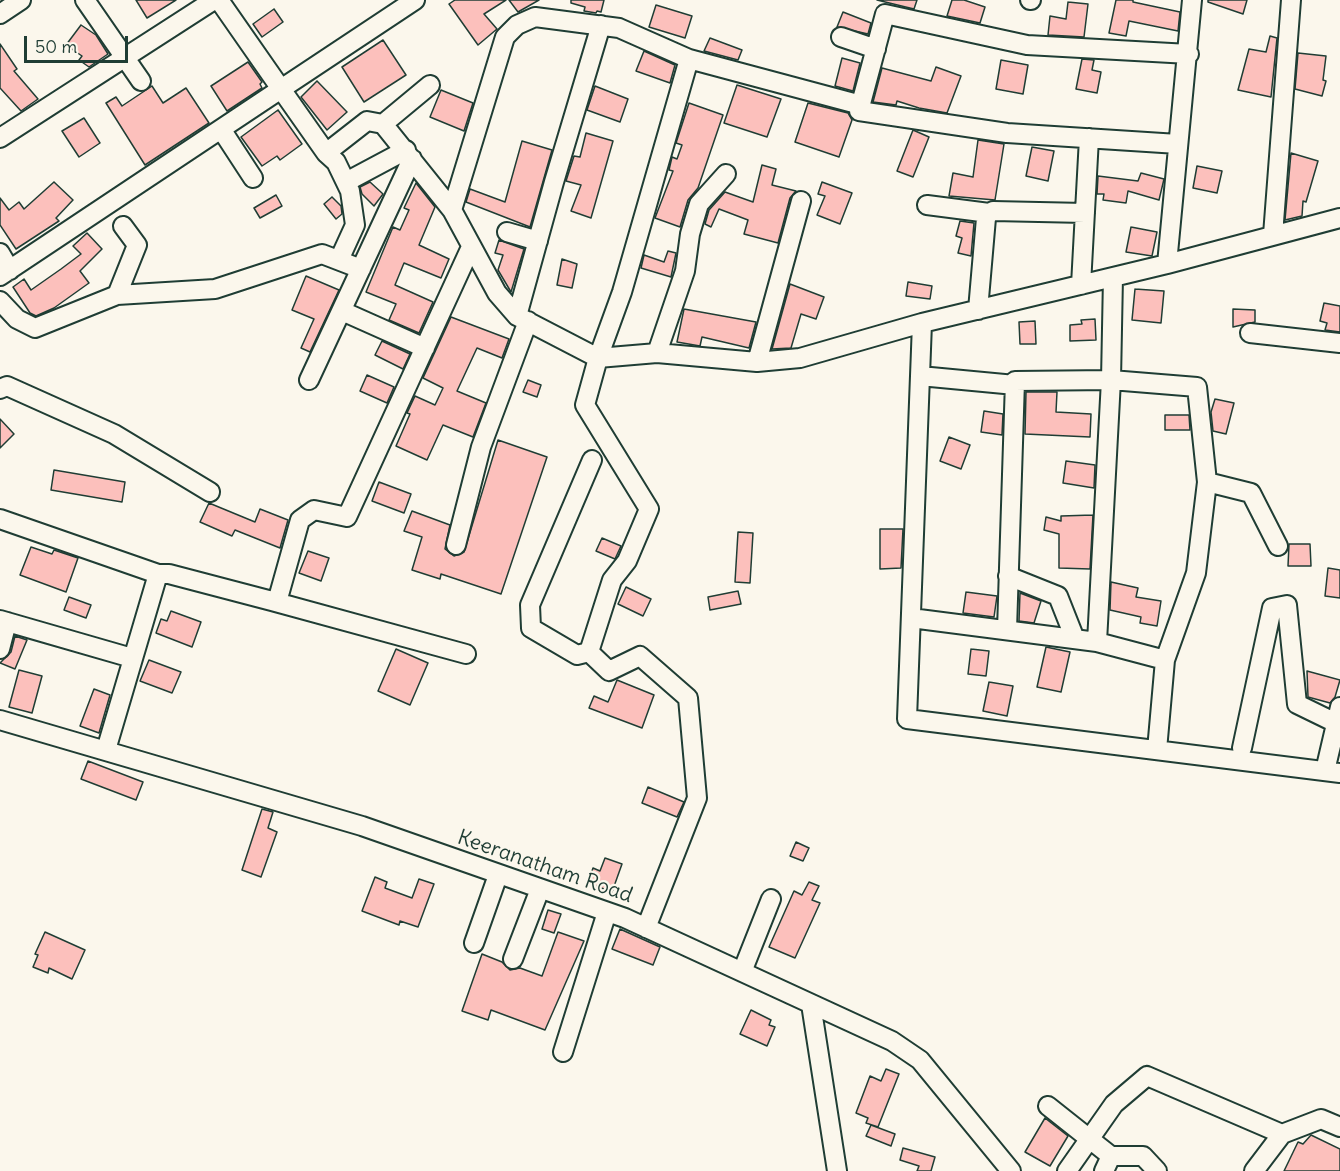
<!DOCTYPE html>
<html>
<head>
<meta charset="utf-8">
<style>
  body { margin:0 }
  #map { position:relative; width:1340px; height:1171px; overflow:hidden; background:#fbf7ec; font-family:Delius,sans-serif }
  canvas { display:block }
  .scale { position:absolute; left:24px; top:36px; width:104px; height:27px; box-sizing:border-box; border:3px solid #1f3d34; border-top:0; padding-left:8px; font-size:18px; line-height:21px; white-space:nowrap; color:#1f3d34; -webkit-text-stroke:4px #fbf7ec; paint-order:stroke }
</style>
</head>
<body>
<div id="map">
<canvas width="1340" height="1171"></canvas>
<div class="scale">50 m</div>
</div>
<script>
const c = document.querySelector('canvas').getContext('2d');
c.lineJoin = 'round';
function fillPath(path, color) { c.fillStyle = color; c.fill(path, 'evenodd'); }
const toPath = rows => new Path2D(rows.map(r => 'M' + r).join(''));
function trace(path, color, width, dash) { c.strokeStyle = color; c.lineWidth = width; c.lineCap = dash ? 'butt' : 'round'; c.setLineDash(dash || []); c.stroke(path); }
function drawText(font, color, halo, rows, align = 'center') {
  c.font = font + ' Delius,sans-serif'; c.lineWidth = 4.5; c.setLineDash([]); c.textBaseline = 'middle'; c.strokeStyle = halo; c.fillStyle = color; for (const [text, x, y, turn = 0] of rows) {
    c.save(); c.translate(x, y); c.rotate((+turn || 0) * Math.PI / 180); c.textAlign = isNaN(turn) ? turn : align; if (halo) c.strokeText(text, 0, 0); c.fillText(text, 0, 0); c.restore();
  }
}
const building = toPath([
  [136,0,176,0,147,18,136,0],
  [455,0,506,0,484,14,497,29,478,45,449,4,455,0],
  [509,0,539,0,518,12,509,0],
  [571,0,604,0,601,12,597,11,596,13,584,11,585,7,571,3,571,0],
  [877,0,917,0,914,9,877,0],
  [952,0,964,0,985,7,980,23,947,16,952,0],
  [1116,0,1133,0,1133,2,1180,12,1178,31,1129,21,1126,36,1109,33,1116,0],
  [1208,0,1247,0,1243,14,1208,2,1208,0],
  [1068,2,1088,4,1084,37,1048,35,1050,16,1066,19,1068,2],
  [656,5,692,16,685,38,649,27,656,5],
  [274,9,283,22,262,37,253,24,274,9],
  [843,12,871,23,868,34,837,27,843,12],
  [81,25,96,35,108,54,89,67,79,60,82,56,66,45,81,25],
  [1270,36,1277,38,1271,97,1238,90,1249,49,1266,52,1270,36],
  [710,38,742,50,738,60,704,51,710,38],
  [383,40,406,75,364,102,342,67,383,40],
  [0,44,17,69,14,71,38,99,21,111,0,88,0,44],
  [644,51,675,65,670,83,636,71,644,51],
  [1298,53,1326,56,1323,80,1326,81,1322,96,1295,89,1298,53],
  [842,58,860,63,853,91,835,86,842,58],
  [1082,59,1094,60,1092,70,1101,72,1097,93,1076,89,1082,59],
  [1001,60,1028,65,1023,94,996,89,1001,60],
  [248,62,262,82,260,84,262,88,227,111,211,86,248,62],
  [936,67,961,76,947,113,919,108,897,101,896,105,873,102,882,68,931,81,936,67],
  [317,81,347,112,327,130,301,97,317,81],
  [737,85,781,99,767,137,724,123,737,85],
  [152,86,163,103,186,88,209,123,145,165,106,103,116,97,122,106,152,86],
  [595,86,628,99,620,122,587,110,595,86],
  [441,90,473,103,464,131,430,117,441,90],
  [689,103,723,115,698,188,688,200,680,227,655,218,673,171,669,170,672,157,677,159,682,145,676,143,689,103],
  [808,103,848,113,852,120,839,157,795,142,808,103],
  [278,110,302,144,280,160,277,156,262,166,241,137,278,110],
  [84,118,100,143,79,157,62,131,84,118],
  [913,130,929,137,913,177,897,171,913,130],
  [586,133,613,141,591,218,571,211,581,185,566,181,574,156,580,157,586,133],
  [978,140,1004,144,995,200,949,196,953,173,973,177,978,140],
  [522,141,552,150,530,227,466,202,470,189,505,202,522,141],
  [1032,147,1054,151,1048,181,1026,176,1032,147],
  [1291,153,1318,161,1306,202,1303,201,1302,216,1285,220,1291,153],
  [762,165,776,169,772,185,796,191,790,198,778,243,744,234,748,220,719,209,711,227,705,224,709,210,725,192,753,202,762,165],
  [1197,166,1222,171,1217,193,1193,188,1197,166],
  [1141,173,1164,179,1159,200,1128,191,1126,203,1103,200,1104,194,1097,194,1098,176,1138,181,1141,173],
  [54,182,73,200,56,218,59,221,16,249,0,225,0,198,9,210,19,202,24,209,54,182],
  [370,182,383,194,374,206,362,194,360,187,370,182],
  [822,182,852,193,840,224,817,215,825,196,818,194,822,182],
  [416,183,435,207,419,245,449,259,441,278,404,263,395,285,433,302,419,333,389,320,396,304,366,292,393,227,400,230,409,210,404,208,416,183],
  [276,195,282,206,260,218,254,208,276,195],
  [332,197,341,206,342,214,336,219,324,204,332,197],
  [960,221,974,223,971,256,958,253,962,238,956,236,960,221],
  [1131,227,1157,232,1152,256,1126,252,1131,227],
  [87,233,102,249,80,271,89,283,54,308,36,316,30,313,13,287,24,279,31,290,61,269,81,254,73,246,87,233],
  [499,240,524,249,511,292,498,270,503,255,495,253,499,240],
  [668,251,676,253,671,277,641,268,644,255,664,262,668,251],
  [562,259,577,264,572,288,557,285,562,259],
  [306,276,339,290,310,352,301,348,314,319,292,310,306,276],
  [908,282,932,286,930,299,906,296,908,282],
  [790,284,824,297,816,319,801,314,791,348,772,349,790,284],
  [1135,289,1164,291,1161,323,1132,320,1135,289],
  [1324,303,1340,306,1340,332,1325,330,1327,323,1320,321,1324,303],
  [684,309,756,322,749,348,702,337,700,346,677,342,684,309],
  [1233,309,1255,310,1255,322,1233,327,1233,309],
  [451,317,509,339,502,358,477,348,457,391,486,403,473,437,443,425,427,460,396,446,410,414,407,413,415,396,435,405,443,388,423,378,451,317],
  [1095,319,1096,340,1070,341,1070,325,1082,324,1081,320,1095,319],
  [1035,321,1036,344,1020,344,1019,322,1035,321],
  [382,341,410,354,403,369,375,355,382,341],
  [367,375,394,387,387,403,360,391,367,375],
  [528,380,541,385,537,397,523,392,528,380],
  [1026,392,1057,392,1056,412,1091,414,1090,437,1025,434,1026,392],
  [1215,399,1234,403,1226,434,1213,431,1211,412,1215,399],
  [984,411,1003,414,1002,435,981,432,984,411],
  [1165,415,1189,415,1190,430,1165,430,1165,415],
  [0,419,14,434,0,448,0,419],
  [949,437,970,445,961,469,940,461,949,437],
  [498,440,547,457,501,594,441,574,440,579,412,570,422,537,404,531,412,511,450,525,445,549,454,556,464,552,498,440],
  [1066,461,1095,465,1094,488,1063,483,1066,461],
  [54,470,125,482,122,502,51,490,54,470],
  [379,482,411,494,404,513,372,501,379,482],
  [209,503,255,522,260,509,288,520,280,548,235,530,232,536,200,522,209,503],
  [1093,515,1090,569,1059,568,1059,534,1044,530,1046,517,1061,521,1061,516,1093,515],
  [880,529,903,529,901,568,880,569,880,529],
  [738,532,753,533,750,583,735,582,738,532],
  [602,538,621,546,615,559,596,551,602,538],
  [1289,544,1310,544,1311,566,1288,566,1289,544],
  [31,547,52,554,54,550,78,558,66,592,20,575,31,547],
  [308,551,329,558,321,581,299,573,308,551],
  [1328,568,1340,570,1340,598,1325,596,1328,568],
  [1111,582,1138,588,1136,597,1161,601,1157,626,1140,623,1141,617,1110,610,1111,582],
  [626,587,651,599,643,616,618,604,626,587],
  [738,591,741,604,710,610,708,597,738,591],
  [966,592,997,596,994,617,963,613,966,592],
  [1020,593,1041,601,1034,623,1019,621,1020,593],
  [69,597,91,605,86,618,64,610,69,597],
  [171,611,201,622,192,647,156,633,161,619,167,621,171,611],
  [15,636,27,640,15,669,0,663,11,652,15,636],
  [1046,647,1070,652,1061,692,1037,687,1046,647],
  [396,649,428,663,410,705,378,691,396,649],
  [971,649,989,651,986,676,968,674,971,649],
  [149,660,181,672,172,693,140,681,149,660],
  [19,670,42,676,32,713,9,707,19,670],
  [1307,671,1340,680,1335,697,1330,703,1308,697,1307,671],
  [617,680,654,695,642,728,589,708,594,696,608,702,617,680],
  [989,682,1013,686,1007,716,983,711,989,682],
  [94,689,110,695,99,733,80,726,94,689],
  [88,761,143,782,136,800,81,779,88,761],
  [648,787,684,802,677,817,642,803,648,787],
  [262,809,273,812,268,828,277,832,261,877,242,870,262,809],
  [796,842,809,848,803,861,790,856,796,842],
  [605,858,622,864,612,892,588,883,593,868,600,871,605,858],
  [375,877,387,882,385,888,412,898,419,879,434,884,418,927,400,921,399,925,362,911,375,877],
  [809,882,819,886,812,900,820,903,795,958,769,947,794,891,802,895,809,882],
  [548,910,561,914,554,933,542,929,548,910],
  [620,929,660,947,653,965,612,949,620,929],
  [45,932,85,950,72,979,49,968,48,973,33,967,38,955,35,954,45,932],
  [558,932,584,941,545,1030,491,1010,488,1020,462,1011,482,954,502,962,510,970,520,968,542,976,558,932],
  [751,1010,771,1020,769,1025,775,1027,767,1046,740,1034,751,1010],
  [886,1069,899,1074,878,1127,866,1123,868,1118,856,1113,870,1076,881,1081,886,1069],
  [1045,1118,1068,1136,1050,1166,1025,1152,1045,1118],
  [871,1125,895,1134,891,1146,866,1136,871,1125],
  [1311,1135,1340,1149,1340,1171,1284,1171,1298,1142,1303,1144,1311,1135],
  [903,1148,935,1157,931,1171,917,1171,919,1166,900,1160,903,1148]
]);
fillPath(building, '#fcc0bc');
trace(building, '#1f3d34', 1.5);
const minor = toPath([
  [85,0,141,81],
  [219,0,281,89,415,0],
  [1030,0,1031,0],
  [0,14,21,0],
  [841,37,876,49],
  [383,124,430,85],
  [221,129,253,178],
  [0,138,214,0],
  [1178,144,1007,133,859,111,885,14,1027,45,1189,54],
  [326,153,336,162,350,191,355,225,339,260],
  [346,182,406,150],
  [927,205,989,213],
  [452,210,505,37,517,25,535,17,619,28,689,59,861,105],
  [507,232,538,241],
  [1273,235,1291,0],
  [0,253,10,270],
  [1167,264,1192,0],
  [0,276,281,89,326,153,367,121,383,124,452,210,497,293,517,316,598,358,657,353,757,362,800,358,922,323,1167,264,1340,218],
  [1081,285,1089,138],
  [117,295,137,245,123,226],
  [0,301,17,319,35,328,117,295,215,289,322,254,361,269],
  [978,310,986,218,989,213,993,211,1085,213],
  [342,311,425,348],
  [517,316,554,182,601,25],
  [922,323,907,719,1340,773],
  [1250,333,1340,343],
  [657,353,685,271,690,234,699,204,726,174],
  [757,362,801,201],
  [920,376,1015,385],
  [309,380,412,159],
  [0,389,7,386,114,434,210,492],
  [592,460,530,605,531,628,577,655,589,652,609,671,640,656,688,698,697,798,646,928],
  [1207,482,1251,493,1278,546],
  [0,519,158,574,169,574,272,601,466,654],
  [456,545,481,447,528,321],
  [1008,576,1058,596,1075,639],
  [277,602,300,520,314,510,347,517,471,247],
  [911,618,1097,642,1165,660],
  [0,620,132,658],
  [1007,630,1015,381,1111,380,1197,387,1207,482,1196,573,1165,660,1157,750],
  [1097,642,1111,380,1113,277],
  [0,649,7,622],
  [589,652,612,580,627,561,649,509,585,405,598,358,622,292,689,59],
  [0,720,362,826,625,918,892,1041,920,1060,1011,1171],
  [1242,748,1272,608,1287,605,1297,704,1336,723],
  [106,750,158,574],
  [1325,771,1340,707],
  [474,943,498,875],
  [513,959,540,889],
  [742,972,771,899],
  [811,1004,837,1171],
  [563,1052,607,912],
  [1048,1106,1111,1156,1104,1171],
  [1111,1156,1143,1156,1157,1171],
  [1067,1171,1114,1104,1147,1076,1282,1134],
  [1254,1171,1282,1134,1321,1119,1340,1127]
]);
trace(minor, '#1f3d34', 22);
trace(minor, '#fbf7ec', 18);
drawText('21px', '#1f3d34', '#fbf7ec', [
  ["Keeranatham Road",545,867,19]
]);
</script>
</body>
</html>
